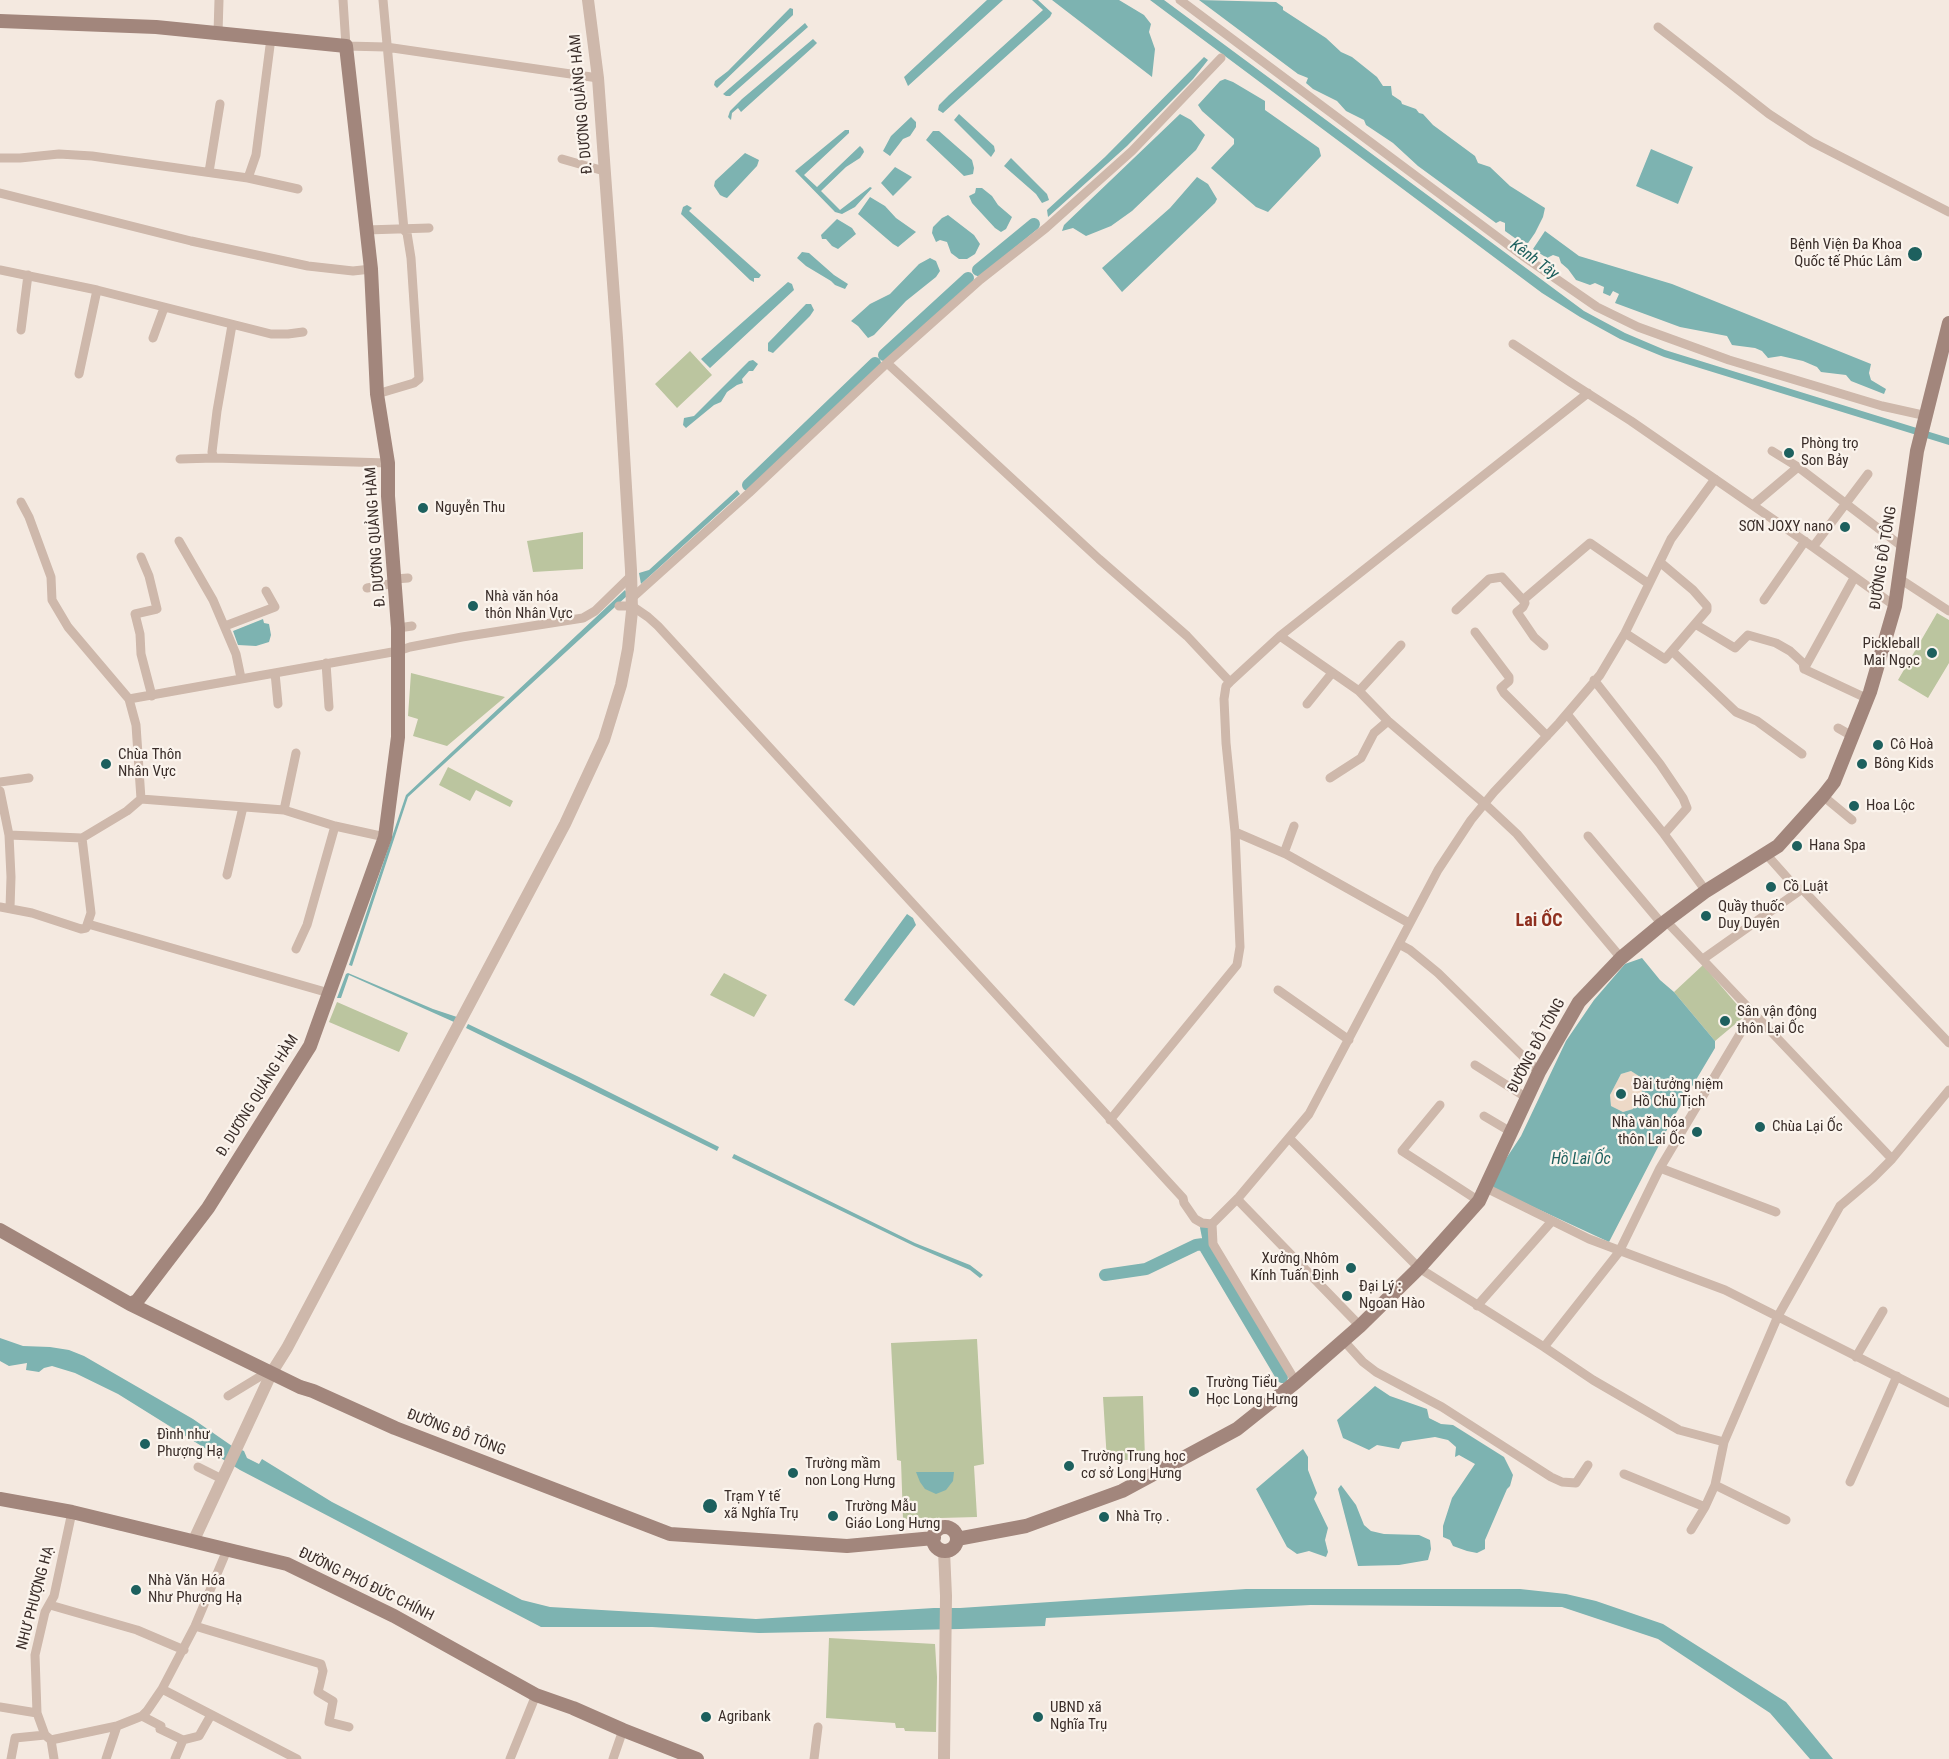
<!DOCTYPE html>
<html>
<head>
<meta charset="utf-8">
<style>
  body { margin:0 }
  canvas { display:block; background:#f4e9e0 }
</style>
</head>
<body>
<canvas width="1949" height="1759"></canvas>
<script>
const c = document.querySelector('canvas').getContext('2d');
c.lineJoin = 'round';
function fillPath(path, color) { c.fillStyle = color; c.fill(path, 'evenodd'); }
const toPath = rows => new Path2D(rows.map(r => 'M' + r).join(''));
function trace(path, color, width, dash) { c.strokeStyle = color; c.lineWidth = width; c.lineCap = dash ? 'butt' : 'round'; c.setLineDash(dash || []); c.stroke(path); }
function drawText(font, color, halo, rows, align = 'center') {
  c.font = font + ' "Roboto Condensed",sans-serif'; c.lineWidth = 4.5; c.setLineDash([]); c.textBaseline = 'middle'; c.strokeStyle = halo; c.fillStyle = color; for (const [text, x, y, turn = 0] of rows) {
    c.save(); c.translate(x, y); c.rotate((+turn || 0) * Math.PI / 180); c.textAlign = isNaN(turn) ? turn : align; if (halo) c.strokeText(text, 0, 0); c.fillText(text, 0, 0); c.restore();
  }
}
fillPath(toPath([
  [690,351,712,375,677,408,655,384],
  [583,532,583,569,533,572,527,541],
  [1937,613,1949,620,1949,663,1928,698,1898,680],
  [411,673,505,697,447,746,413,736,418,719,408,716],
  [448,767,513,801,510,807,476,790,470,801,439,785],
  [1703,965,1746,1015,1715,1041,1674,992],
  [724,973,767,995,754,1017,710,995],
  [337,1002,408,1033,399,1052,329,1022],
  [977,1339,984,1464,974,1466,977,1517,903,1519,901,1461,897,1460,891,1343],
  [1143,1396,1145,1459,1107,1461,1103,1397],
  [829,1638,935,1644,937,1677,936,1732,905,1731,904,1728,896,1728,895,1723,826,1718]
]), '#bbc59f');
fillPath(toPath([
  [1631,1071,1642,1077,1644,1087,1633,1109,1623,1112,1611,1106,1610,1095,1621,1074]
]), '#edd9c7');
fillPath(toPath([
  [987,0,1003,0,908,86,904,77],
  [1032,0,1038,0,1052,13,1050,17,943,113,938,110,939,105,949,95,1043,10],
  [1052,0,1119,0,1144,15,1151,24,1149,32,1155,49,1152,77],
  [1150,0,1164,0,1584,311,1625,333,1665,350,1949,438,1949,445,1664,357,1620,339,1580,317,1542,293],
  [1199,0,1276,2,1283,7,1283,10,1326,38,1341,52,1352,57,1377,77,1383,86,1391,86,1392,95,1401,101,1402,104,1416,109,1419,113,1423,114,1433,125,1475,156,1478,163,1490,167,1510,186,1545,208,1543,217,1535,233,1526,246,1505,231,1505,223,1500,221,1496,223,1418,166,1393,143,1366,125,1364,120,1346,111,1337,101,1313,89,1306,83,1308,78,1298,74],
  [790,8,793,9,793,15,717,88,714,85,715,81,728,71],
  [805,23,808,27,730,96,726,96,723,94],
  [813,39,817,43,813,47,741,112,738,108,732,113,731,120,728,117,730,111,742,99],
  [1204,57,1208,60,1193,79,1127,146,1048,217,1047,210,1105,157],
  [1225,79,1233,82,1265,101,1265,110,1319,148,1321,156,1268,212,1256,207,1211,168,1234,144,1234,139,1202,111,1198,105,1220,81],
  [959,114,994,146,995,151,991,157,954,120],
  [1180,114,1191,120,1205,135,1196,150,1132,211,1111,226,1086,236,1073,228,1062,231,1064,225],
  [911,117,916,122,916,127,910,136,903,139,890,156,883,151,891,136],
  [845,130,849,130,849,133,804,175,817,187,860,146,863,149,864,152,860,158,846,167,821,191,840,210,870,187,872,188,855,207,842,214,835,212,795,171],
  [933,131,939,131,972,160,974,168,973,174,964,176,926,140],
  [1651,149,1693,167,1678,204,1636,186],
  [745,153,759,160,757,166,727,198,724,197,720,195,714,186,715,181],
  [1011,158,1047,194,1049,200,1042,203,1036,194,1004,166],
  [895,167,912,177,893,196,881,183],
  [1197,177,1208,184,1217,199,1215,203,1122,292,1102,268,1170,208],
  [976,188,982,188,992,196,998,205,1012,217,1006,229,1001,232,995,228,972,203,969,196,975,193],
  [870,197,885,206,896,218,916,232,898,247,893,244,858,214],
  [687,205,692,208,689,211,761,275,759,278,754,278,754,282,750,280,681,214,683,207],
  [948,215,974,235,980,244,975,254,967,259,959,259,951,253,947,242,940,240,936,242,932,233,933,227,942,218],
  [837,219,852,228,856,234,838,249,832,246,826,239,822,239,821,235],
  [1545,231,1579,256,1672,284,1871,364,1869,373,1871,380,1886,389,1884,394,1851,381,1846,375,1821,372,1817,367,1803,361,1781,356,1768,358,1762,351,1755,348,1732,345,1727,336,1680,327,1615,303,1619,294,1613,291,1610,296,1603,293,1604,287,1595,283,1590,285,1576,280,1568,269,1561,263,1559,257,1553,255,1547,258,1533,249],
  [802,252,809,253,834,275,848,284,845,289,835,285,831,281,806,266,797,258],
  [930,258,936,261,940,271,936,277,906,301,874,335,868,338,858,326,851,321,870,304,890,294,919,264],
  [788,282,792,284,794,290,710,368,701,359],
  [806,304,811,304,814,310,810,316,773,353,768,351,768,343],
  [753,360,758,364,753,371,749,371,742,379,743,383,737,385,727,392,721,402,714,405,686,428,683,425,684,418,694,416,749,361],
  [737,490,740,494,641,584,639,573,649,570],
  [625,590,628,595,408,797,352,966,349,965,406,795],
  [263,619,264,623,269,624,271,635,269,642,256,646,238,645,233,631],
  [907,914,913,918,916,925,854,1006,844,1000],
  [1642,958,1660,980,1674,992,1715,1041,1715,1048,1672,1120,1609,1242,1488,1186,1521,1136,1566,1041,1594,1000,1625,964],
  [1631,1071,1642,1078,1644,1087,1633,1109,1623,1112,1611,1106,1610,1095,1621,1074],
  [348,973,433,1009,457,1017,454,1022,349,975,341,998,337,998,346,974],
  [468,1024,579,1077,719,1147,717,1151,466,1028],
  [734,1154,915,1243,970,1265,983,1275,980,1278,970,1270,914,1246,732,1158],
  [0,1338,23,1346,50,1347,69,1350,84,1356,193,1419,232,1446,244,1451,247,1458,259,1464,262,1459,332,1502,522,1600,550,1607,756,1619,934,1608,960,1608,1246,1589,1520,1589,1566,1594,1596,1601,1663,1624,1786,1702,1833,1759,1810,1759,1770,1713,1658,1639,1562,1607,1311,1605,1046,1618,1045,1626,960,1629,759,1633,652,1627,541,1627,240,1470,118,1394,75,1373,52,1366,44,1368,39,1372,26,1370,27,1363,9,1366,0,1361],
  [1375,1386,1390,1396,1427,1409,1429,1418,1441,1424,1453,1425,1504,1457,1513,1475,1510,1486,1507,1489,1485,1540,1485,1549,1477,1553,1467,1551,1453,1546,1450,1540,1443,1537,1443,1526,1452,1498,1475,1464,1459,1455,1455,1457,1456,1447,1448,1440,1435,1437,1402,1442,1399,1449,1377,1445,1369,1450,1343,1438,1337,1420],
  [1303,1449,1308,1457,1308,1470,1317,1493,1314,1499,1328,1528,1325,1540,1328,1552,1326,1557,1309,1551,1297,1554,1287,1547,1256,1489],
  [916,1472,954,1472,953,1481,946,1490,936,1494,925,1489,920,1482],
  [1341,1485,1356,1505,1364,1525,1371,1531,1384,1534,1419,1535,1430,1540,1431,1549,1428,1560,1399,1565,1358,1566,1338,1489]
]), '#7db3b1');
trace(toPath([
  [978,270,1034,224],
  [884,355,968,278],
  [748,485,875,363],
  [1206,1227,1211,1252],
  [1105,1275,1146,1269,1196,1245,1203,1244,1282,1377]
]), '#7db3b1', 12);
trace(toPath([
  [343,0,346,46,386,47,598,78],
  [1180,0,1523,256,1597,307,1638,327,1729,360,1882,406,1927,416],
  [1658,27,1769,114,1812,142,1949,212],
  [218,33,219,0],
  [0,158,20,158,59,154,92,156,248,178,298,189],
  [562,159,604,171],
  [209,172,220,104],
  [248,178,256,155,271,38],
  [0,193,191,241,308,266,353,271,371,269],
  [366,230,429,228],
  [0,270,97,290,271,334,288,334,303,332],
  [232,325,217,411,212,452,214,458,388,463],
  [21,330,28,275],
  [153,338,164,308],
  [1513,344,1570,382,1631,421,1813,547,1895,606],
  [887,363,1099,559,1187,636,1230,682],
  [79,374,97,290],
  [377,394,414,383,419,379,411,258,407,233,404,230,383,0],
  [1772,451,1798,467],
  [180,459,214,458],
  [21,502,29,517,51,577,52,600,68,627,129,699,136,725,141,799],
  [1753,505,1798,467,1904,548],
  [179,541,213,600,236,654,241,678],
  [1813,547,1868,474],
  [141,557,149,576,157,609,135,614,140,634,141,654,152,696],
  [1661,563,1693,590,1707,606,1707,610,1695,624],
  [395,579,408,578],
  [1900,579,1949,611],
  [367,588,395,583],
  [632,598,749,493,887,363,980,280,1046,228,1132,151,1221,58],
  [1523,600,1525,603,1523,607,1517,612,1534,637,1544,646],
  [1764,600,1805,541],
  [619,606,632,606,648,617,658,626,1183,1198,1184,1203,1195,1219,1202,1223,1212,1224],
  [1456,610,1489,579,1502,577,1523,600,1590,543,1649,584],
  [225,626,275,607,266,591],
  [398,628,412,626],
  [1475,632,1509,677,1509,681,1501,688,1504,693,1547,736],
  [1625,633,1665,659,1695,624,1735,648,1748,635,1776,643,1790,651,1803,663,1804,669,1866,698],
  [1280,636,1359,691,1388,721,1485,804,1517,834,1621,958],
  [1672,651,1736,712,1757,721,1802,754],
  [326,663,329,707],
  [1804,669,1854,578],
  [275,673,278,704],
  [1594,680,1660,764,1683,798,1687,808,1664,834],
  [1359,691,1401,645],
  [129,699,398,651,410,647,462,637,583,618,595,611,632,575],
  [1307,704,1332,673],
  [1567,714,1664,834,1706,891],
  [1838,728,1852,736],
  [1330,778,1361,758,1374,733,1388,721],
  [0,782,29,778],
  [0,791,9,835,82,838,127,811,141,799,284,810,335,826,385,837],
  [1823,796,1852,820],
  [284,810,296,753],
  [1235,832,1286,854,1409,923],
  [9,835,11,877,10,908],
  [1588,836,1662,924],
  [1284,853,1294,826],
  [1766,854,1799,891],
  [227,875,243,807],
  [0,907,32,913,81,929,86,928,91,913,82,838],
  [1666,921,1892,1159],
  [88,924,329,993],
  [1399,944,1410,950,1438,973,1539,1072],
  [296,949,307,925,335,826],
  [1703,959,1802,889,1949,1043],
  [1278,990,1349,1040],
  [1475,1065,1527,1098],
  [1440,1105,1402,1151,1479,1201],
  [1484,1116,1511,1132],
  [1110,1120,1237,965,1240,947,1235,832,1226,743,1224,699,1226,686,1230,682,1280,636,1588,393],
  [1289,1138,1419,1268,1544,1347,1593,1380,1679,1430,1724,1442],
  [1660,1168,1776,1212],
  [1486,1188,1589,1239,1725,1290,1949,1403],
  [1237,1199,1360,1326],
  [1477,1306,1552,1221],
  [1343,1340,1363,1362,1376,1372,1442,1407,1551,1477,1562,1482,1576,1483,1588,1465],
  [1544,1347,1619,1252,1660,1168,1753,1012],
  [1856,1357,1883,1311],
  [1296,1382,1213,1244,1212,1224,1239,1197,1309,1114,1438,870,1471,820,1494,792,1559,723,1600,675,1625,633,1671,539,1715,479],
  [228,1396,269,1371],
  [198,1467,222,1479],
  [1624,1474,1705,1507],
  [1850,1482,1897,1376],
  [1715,1485,1786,1520],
  [1691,1530,1705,1507,1715,1485,1724,1442,1778,1316,1840,1206,1873,1178,1892,1159,1949,1090],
  [50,1605,137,1630,184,1650],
  [195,1626,321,1664,323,1671,318,1692,333,1701,329,1722,349,1727],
  [162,1689,297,1759],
  [0,1707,37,1713],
  [142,1716,161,1726,160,1729,183,1740,175,1759],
  [51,1740,117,1726,142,1716,147,1711,162,1689,195,1626,227,1550],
  [183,1740,199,1736,211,1715],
  [11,1759,15,1738,45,1735],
  [54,1759,51,1740,45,1735,37,1713,35,1655,45,1612,54,1596,72,1512],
  [106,1759,117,1726],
  [510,1759,536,1695],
  [613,1759,623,1730],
  [814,1759,818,1727]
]), '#ceb8ab', 9);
trace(toPath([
  [193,1542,272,1372,287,1348,565,824,604,740,621,685,628,649,632,611,631,570,617,338,598,78,588,0],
  [944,1759,946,1596,944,1551]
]), '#ceb8ab', 12);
trace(toPath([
  [0,21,156,27,346,46,371,269,377,394,388,463,388,496,398,628,398,737,385,837,310,1046,208,1208,137,1301,130,1304],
  [0,1230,130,1304,300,1387,313,1391,395,1428,670,1534,847,1546,934,1538],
  [0,1499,72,1512,287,1564,394,1616,536,1695,573,1708,623,1730,697,1759],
  '933 1539a12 12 0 1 1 24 0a12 12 0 1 1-24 0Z',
  [957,1539,1026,1526,1122,1491,1237,1429,1296,1382,1360,1326,1419,1268,1479,1201,1539,1072,1579,1002,1621,958,1662,924,1706,891,1778,846,1823,796,1834,782,1870,692,1895,606,1917,451,1949,323]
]), '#a2867c', 14);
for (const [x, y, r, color] of [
  [1915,254,8,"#1d605e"],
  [1789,453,6,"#1d605e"],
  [423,508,6,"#1d605e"],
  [1845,527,6,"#1d605e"],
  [473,606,6,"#1d605e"],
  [1932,653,6,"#1d605e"],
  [1878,745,6,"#1d605e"],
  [106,764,6,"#1d605e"],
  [1862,764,6,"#1d605e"],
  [1854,806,6,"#1d605e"],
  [1797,846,6,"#1d605e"],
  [1771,887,6,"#1d605e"],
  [1706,916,6,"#1d605e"],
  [1725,1021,6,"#1d605e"],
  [1621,1094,6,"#1d605e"],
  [1760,1127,6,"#1d605e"],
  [1697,1132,6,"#1d605e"],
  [1351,1268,6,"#1d605e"],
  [1347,1296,6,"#1d605e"],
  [1194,1392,6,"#1d605e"],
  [145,1444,6,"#1d605e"],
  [1069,1466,6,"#1d605e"],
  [793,1473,6,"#1d605e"],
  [710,1506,8,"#1d605e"],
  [833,1516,6,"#1d605e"],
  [1104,1517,6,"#1d605e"],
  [136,1590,6,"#1d605e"],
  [706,1717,6,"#1d605e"],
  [1038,1717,6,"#1d605e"]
]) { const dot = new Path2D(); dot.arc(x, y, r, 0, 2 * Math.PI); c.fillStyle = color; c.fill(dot); trace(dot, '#fbf4ed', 2); }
drawText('15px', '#3b2e2a', '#fbf4ed', [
  ["Đ. DƯƠNG QUẢNG HÀM",582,104,-95],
  ["Đ. DƯƠNG QUẢNG HÀM",376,537,-94],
  ["ĐƯỜNG ĐỖ TÔNG",1884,558,-81],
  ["ĐƯỜNG ĐỖ TÔNG",1537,1046,-62],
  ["Đ. DƯƠNG QUẢNG HÀM",258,1096,-58],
  ["ĐƯỜNG ĐỖ TÔNG",456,1433,21],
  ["ĐƯỜNG PHÓ ĐỨC CHÍNH",366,1585,26],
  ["NHƯ PHƯỢNG HẠ",36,1598,-75]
]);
drawText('15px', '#3b2e2a', '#fbf4ed', [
  ["Bệnh Viện Đa Khoa",1902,245,"right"],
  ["Quốc tế Phúc Lâm",1902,262,"right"],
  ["Phòng trọ",1801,444],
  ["Son Bảy",1801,461],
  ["Nguyễn Thu",435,508],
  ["SƠN JOXY nano",1833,527,"right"],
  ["Nhà văn hóa",485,597],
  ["thôn Nhân Vực",485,614],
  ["Pickleball",1920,644,"right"],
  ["Mai Ngọc",1920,661,"right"],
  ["Cô Hoà",1890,745],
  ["Chùa Thôn",118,755],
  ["Nhân Vực",118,772],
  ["Bông Kids",1874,764],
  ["Hoa Lộc",1866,806],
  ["Hana Spa",1809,846],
  ["Cồ Luật",1783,887],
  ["Quầy thuốc",1718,907],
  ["Duy Duyên",1718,924],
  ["Sân vận động",1737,1012],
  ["thôn Lại Ốc",1737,1029],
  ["Đài tưởng niệm",1633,1085],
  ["Hồ Chủ Tịch",1633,1102],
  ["Nhà văn hóa",1685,1123,"right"],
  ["thôn Lai Ốc",1685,1140,"right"],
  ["Chùa Lại Ốc",1772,1127],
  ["Xưởng Nhôm",1339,1259,"right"],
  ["Kính Tuấn Định",1339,1276,"right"],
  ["Đại Lý :",1359,1287],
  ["Ngoan Hào",1359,1304],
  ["Trường Tiểu",1206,1383],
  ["Học Long Hưng",1206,1400],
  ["Đình như",157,1435],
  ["Phượng Hạ",157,1452],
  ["Trường Trung học",1081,1457],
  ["cơ sở Long Hưng",1081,1474],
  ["Trường mầm",805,1464],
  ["non Long Hưng",805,1481],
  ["Trạm Y tế",724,1497],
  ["xã Nghĩa Trụ",724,1514],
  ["Trường Mẫu",845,1507],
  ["Giáo Long Hưng",845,1524],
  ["Nhà Trọ .",1116,1517],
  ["Nhà Văn Hóa",148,1581],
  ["Như Phượng Hạ",148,1598],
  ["UBND xã",1050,1708],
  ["Nghĩa Trụ",1050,1725],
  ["Agribank",718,1717]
], 'left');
drawText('italic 16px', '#1d605e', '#fbf4ed', [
  ["Kênh Tây",1534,260,36],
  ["Hồ Lai Ốc",1581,1160]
]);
drawText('bold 18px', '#8f301f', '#fbf4ed', [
  ["Lai ỐC",1539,921]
]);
</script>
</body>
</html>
